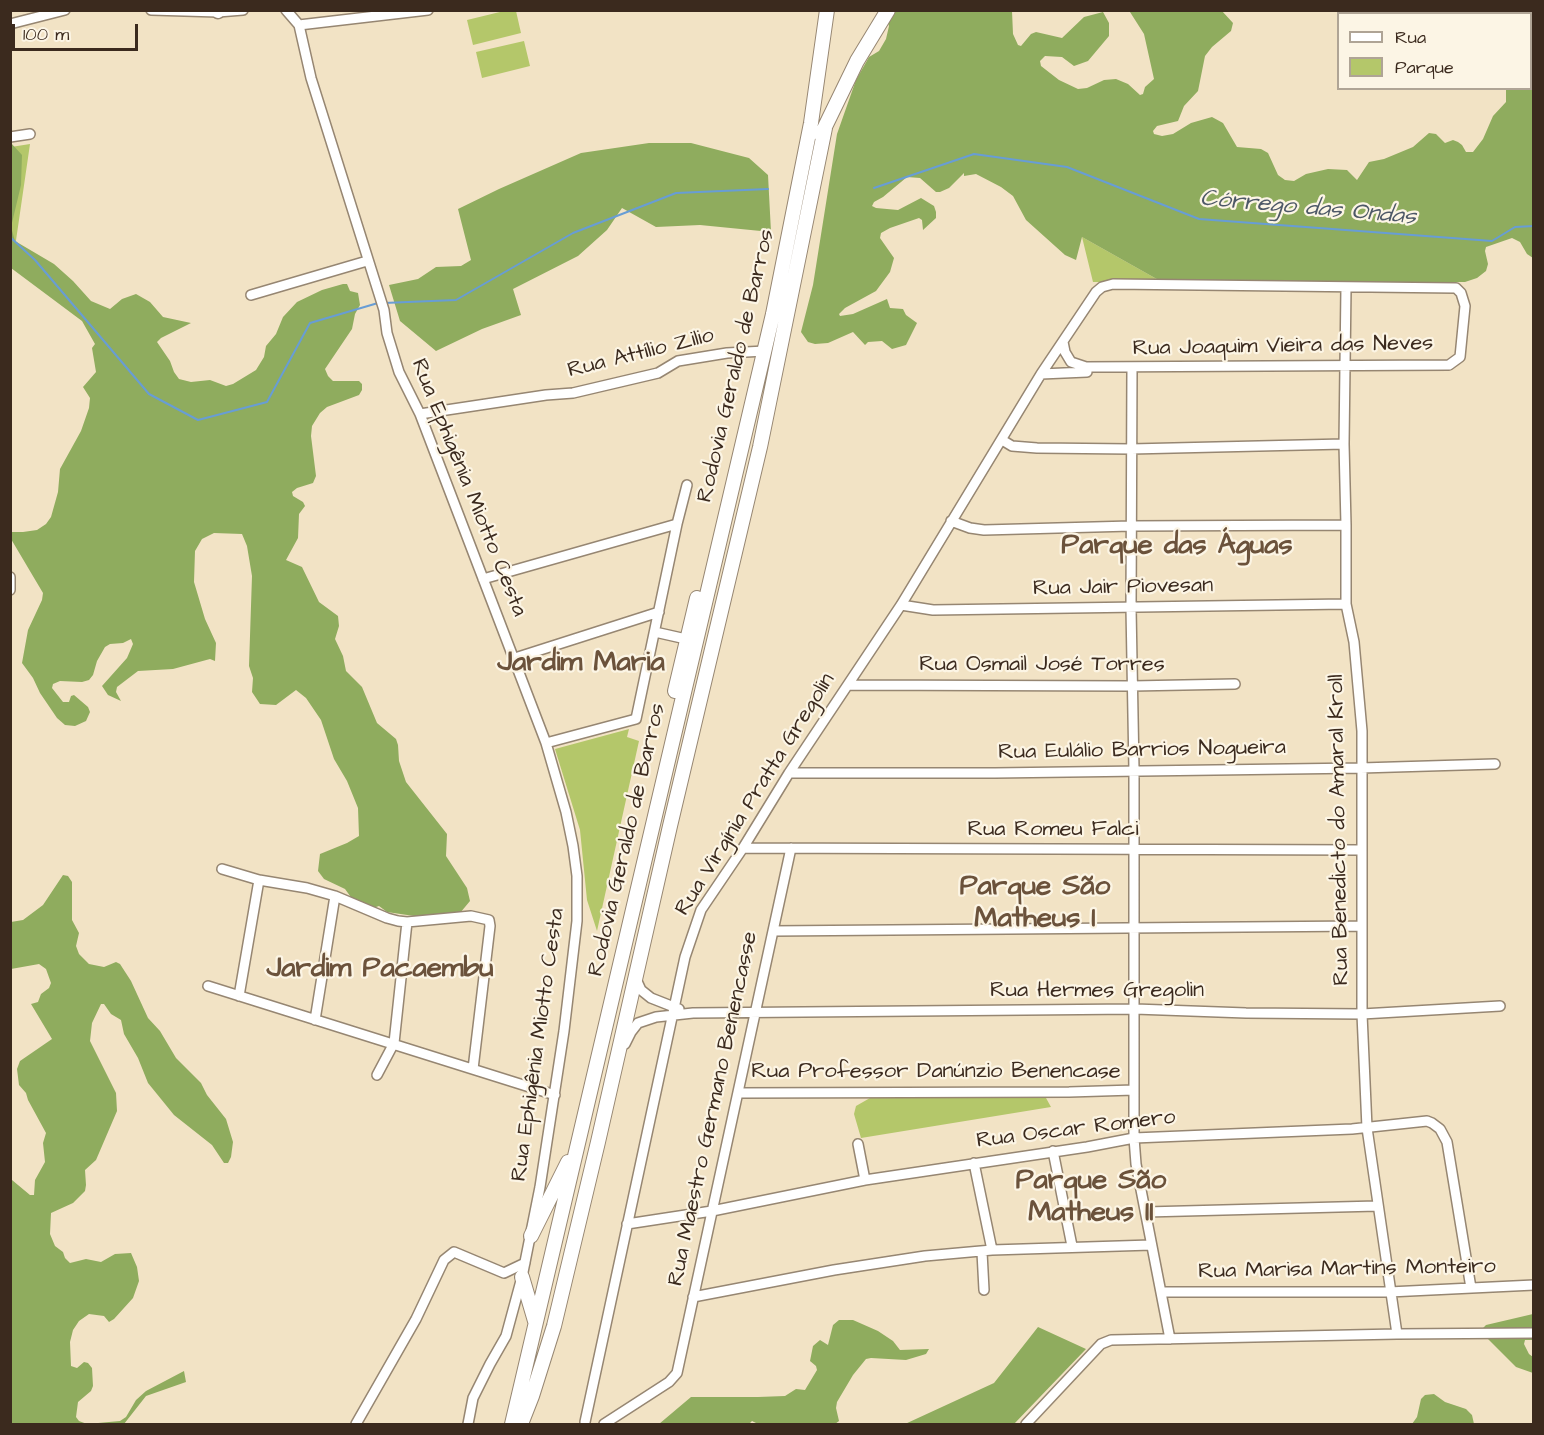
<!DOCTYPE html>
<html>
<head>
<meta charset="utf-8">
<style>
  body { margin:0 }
  #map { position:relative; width:1544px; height:1435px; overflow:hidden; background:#f2e3c5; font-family:"Architects Daughter",sans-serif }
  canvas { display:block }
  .frame { position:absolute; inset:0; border:12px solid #3b2a1e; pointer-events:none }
  .legend { position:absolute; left:1337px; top:12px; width:195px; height:78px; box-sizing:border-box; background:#fcf5e5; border:2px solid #afa495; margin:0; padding:8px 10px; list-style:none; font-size:18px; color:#3b2a1e }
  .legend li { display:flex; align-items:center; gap:12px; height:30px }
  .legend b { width:30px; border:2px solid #afa495 }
  .scale { position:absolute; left:12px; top:24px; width:126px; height:27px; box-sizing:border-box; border:3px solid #3b2a1e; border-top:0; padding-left:8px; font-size:18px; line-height:21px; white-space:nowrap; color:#3b2a1e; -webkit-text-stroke:4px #fcf5e5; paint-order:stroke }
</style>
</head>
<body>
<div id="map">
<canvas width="1544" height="1435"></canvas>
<div class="frame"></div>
<ul class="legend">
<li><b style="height:8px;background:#fff"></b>Rua</li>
<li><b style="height:16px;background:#b4c76a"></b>Parque</li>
</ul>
<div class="scale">100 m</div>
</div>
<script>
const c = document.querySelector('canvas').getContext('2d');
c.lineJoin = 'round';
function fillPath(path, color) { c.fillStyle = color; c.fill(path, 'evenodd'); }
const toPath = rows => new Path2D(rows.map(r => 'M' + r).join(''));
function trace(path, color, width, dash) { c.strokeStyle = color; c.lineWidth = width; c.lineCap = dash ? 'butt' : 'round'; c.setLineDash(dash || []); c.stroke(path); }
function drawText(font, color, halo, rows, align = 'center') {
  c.font = font + ' "Architects Daughter",sans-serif'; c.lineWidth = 4.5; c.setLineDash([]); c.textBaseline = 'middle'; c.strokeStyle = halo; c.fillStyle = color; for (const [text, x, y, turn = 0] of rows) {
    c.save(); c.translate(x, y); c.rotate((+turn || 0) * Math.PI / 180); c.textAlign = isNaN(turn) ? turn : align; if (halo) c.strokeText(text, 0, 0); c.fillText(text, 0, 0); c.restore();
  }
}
fillPath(toPath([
  [504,11,516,11,521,33,473,45,467,20],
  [524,41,530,66,482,78,476,52],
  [30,144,12,268,11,268,11,147],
  [1082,237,1162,282,1093,282],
  [629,729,627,737,639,741,597,931,587,900,580,830,555,749],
  [870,1098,1046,1098,1051,1107,861,1138,854,1114,856,1106]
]), '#b4c76a');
fillPath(toPath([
  [886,11,1012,11,1013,34,1018,45,1021,46,1031,34,1036,32,1062,38,1084,17,1103,12,1109,23,1109,36,1088,61,1074,66,1062,57,1045,56,1040,61,1041,66,1059,80,1078,89,1087,88,1104,80,1116,79,1128,84,1140,95,1143,94,1145,87,1154,79,1144,34,1130,12,1127,11,1222,11,1233,23,1231,31,1212,47,1205,56,1198,91,1184,106,1178,121,1157,126,1153,131,1154,134,1162,136,1173,134,1191,123,1212,117,1223,123,1237,147,1261,149,1268,153,1278,175,1285,180,1294,181,1306,174,1328,169,1347,170,1357,180,1369,162,1384,159,1413,147,1429,133,1436,134,1445,143,1453,140,1458,142,1462,145,1466,152,1473,152,1483,139,1493,116,1506,102,1506,90,1530,88,1531,84,1533,84,1533,258,1527,254,1520,242,1512,238,1486,247,1485,251,1488,264,1486,271,1477,278,1465,282,1162,282,1082,237,1076,260,1065,255,1026,220,1013,196,1001,187,976,174,964,176,964,173,949,188,940,192,936,192,920,178,907,177,883,197,874,202,872,206,876,208,898,210,921,198,934,206,936,212,936,218,923,230,922,220,919,218,890,228,881,233,880,238,894,258,890,272,876,291,845,308,839,314,840,316,853,314,887,299,890,308,903,309,906,315,917,323,906,345,892,349,882,341,868,342,865,345,853,332,828,343,815,344,808,342,801,332,813,285,837,134,856,80,869,57,879,51,886,39,889,26,885,15],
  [11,143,22,155,21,185,11,227,15,241,54,264,73,281,91,301,110,309,122,299,136,294,150,302,163,317,191,323,161,338,157,342,170,361,174,372,179,379,191,382,210,380,226,386,233,384,256,370,264,357,266,346,276,334,283,317,297,302,322,290,343,284,347,284,350,291,358,293,360,305,355,314,352,329,325,369,328,376,333,381,359,381,362,384,362,390,359,395,327,407,320,413,312,426,311,436,316,476,313,483,297,488,292,492,293,496,303,502,305,506,299,514,298,538,286,560,302,567,319,602,338,616,339,626,335,639,343,656,346,671,362,687,377,723,396,739,398,745,399,761,406,782,447,834,446,856,467,888,470,901,460,913,433,917,414,916,387,912,379,906,370,909,353,900,345,889,324,879,318,871,320,854,347,843,359,836,358,808,347,781,334,759,321,720,306,698,296,690,276,705,260,704,252,692,253,678,249,666,252,576,247,546,242,534,214,533,202,539,195,551,194,582,205,619,216,643,215,661,210,659,173,669,138,671,117,687,116,692,121,701,108,695,102,686,127,658,133,644,131,639,123,643,110,644,105,647,97,661,93,675,89,680,82,682,60,681,53,684,52,688,63,702,69,702,71,696,74,695,88,707,90,712,86,721,75,726,65,725,57,718,40,693,33,678,22,663,28,630,42,600,43,593,11,539,11,532,23,532,37,530,46,524,51,517,58,492,60,469,81,431,89,408,90,398,83,387,96,372,92,348,95,344,82,321,11,268],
  [649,143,691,143,749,158,768,175,771,232,700,225,656,227,622,208,607,230,578,256,513,289,521,315,482,329,436,351,400,321,389,285,418,279,436,267,461,266,471,260,458,209,499,189,581,153],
  [63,875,68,876,72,882,72,920,79,933,76,946,79,954,89,964,104,967,116,962,120,964,131,981,148,1018,160,1031,176,1058,201,1083,207,1095,226,1119,233,1142,231,1157,228,1163,224,1163,212,1145,174,1115,148,1083,138,1058,124,1034,121,1020,111,1014,104,1004,101,1004,92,1023,90,1041,116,1093,117,1111,96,1160,85,1170,86,1185,85,1191,73,1203,51,1213,50,1234,55,1246,63,1252,65,1258,70,1263,86,1259,101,1262,115,1254,131,1253,137,1267,139,1281,133,1298,114,1319,109,1322,104,1316,89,1314,79,1321,73,1330,70,1342,71,1366,77,1368,84,1362,88,1363,92,1368,93,1386,91,1391,78,1402,76,1417,79,1421,87,1424,120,1421,126,1417,136,1400,146,1391,184,1371,186,1382,146,1396,124,1424,11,1424,11,1181,12,1180,30,1195,34,1195,35,1180,45,1162,43,1143,46,1133,28,1100,26,1093,19,1085,17,1069,20,1061,52,1039,31,1004,38,1002,41,994,49,988,51,983,46,969,39,964,11,969,11,922,23,920,43,905],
  [1533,1314,1533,1340,1525,1340,1524,1344,1529,1354,1533,1357,1533,1373,1516,1367,1480,1331,1486,1325],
  [839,1320,853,1320,878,1331,893,1341,900,1350,929,1349,926,1354,906,1360,871,1358,866,1359,853,1375,837,1402,836,1408,839,1421,835,1424,758,1424,752,1421,749,1424,659,1424,691,1397,758,1397,785,1396,796,1389,805,1390,817,1370,816,1366,810,1361,813,1346,820,1340,828,1345,833,1325],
  [1038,1327,1086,1349,1014,1424,905,1424,994,1383],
  [1434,1394,1445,1402,1466,1409,1472,1415,1474,1424,1412,1424,1417,1417,1421,1399,1425,1395]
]), '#8fac5e');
trace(toPath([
  [874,188,974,154,1067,167,1199,219,1492,241,1515,227,1534,226],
  [10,237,35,260,149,394,198,420,267,402,310,323,378,303],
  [384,303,456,300,573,233,676,193,768,189]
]), '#689dd5', 2);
const minor = toPath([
  [151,10,218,12,243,10],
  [286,10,299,25,311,78,384,310,387,333,399,372,420,414,546,743,566,812,573,846,577,876,577,921,564,1031,540,1187,522,1277,506,1336,490,1364,473,1398,468,1424],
  [10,24,65,10],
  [299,25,428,10],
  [10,137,30,134],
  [1346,287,1344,444,1346,525,1346,604,1354,642,1362,731,1362,1014,1367,1128,1397,1334],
  [251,295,367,261],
  [1132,367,1131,608,1134,770,1134,1138,1136,1164,1170,1339],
  [1041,374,1087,372],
  [420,414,546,395,573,393,658,373,678,361,727,353,765,351],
  [1002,440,1012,446,1037,448,1131,449,1344,444],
  [951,521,970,528,984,530,1131,526,1346,525],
  [10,577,10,590],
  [483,579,677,524],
  [901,605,933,610,1346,604],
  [655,632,686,639],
  [515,658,659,612],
  [849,685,1132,686,1235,684],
  [546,743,636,719,677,524,687,485],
  [789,773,995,773,1361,768,1495,764],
  [743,848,1362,850],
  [222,869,259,880,307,888,335,896,387,918,398,921,407,922,471,916,489,920,490,926,473,1069],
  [773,931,1362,926],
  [636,979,641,990,651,998,679,1009],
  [208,986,555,1095],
  [239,996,259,880],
  [315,1020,335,896],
  [625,1044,631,1032,638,1023,656,1017,693,1013,1135,1009,1246,1013,1362,1014,1500,1006],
  [377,1075,394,1043,407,922],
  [738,1093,1069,1092,1134,1090],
  [858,1144,865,1180],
  [1053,1151,1072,1246],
  [974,1163,992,1250],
  [1146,1212,1377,1206],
  [627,1224,712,1211,865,1180,1087,1147,1134,1138,1352,1129,1427,1121,1432,1123,1440,1129,1447,1142,1471,1288],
  [982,1252,984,1290],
  [1161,1292,1389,1292,1534,1285],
  [693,1297,834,1270,925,1256,992,1250,1151,1245],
  [585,1422,685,957,701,910,743,848,789,773,901,605,1041,374,1096,292,1102,287,1113,284,1456,288,1461,293,1465,306,1460,357,1449,365,1086,367,1071,362,1065,352,1063,342],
  [356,1424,416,1319,444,1260,454,1252,504,1273,525,1263],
  [604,1424,669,1382,677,1373,791,848],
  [1026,1424,1101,1344,1111,1340,1397,1334,1534,1333]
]);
const major = toPath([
  [218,12,219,10]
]);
const highway = toPath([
  [821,135,857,61,888,10],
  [675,691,697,598],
  [531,1236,568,1162],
  [522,1277,535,1321],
  [512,1424,773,314,811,123,827,10],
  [521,1424,532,1396,554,1326,598,1142,670,826,760,447,825,128]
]);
trace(minor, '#968672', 12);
trace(major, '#968672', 15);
trace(highway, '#968672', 16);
trace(minor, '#fff', 9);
trace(major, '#fff', 12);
trace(highway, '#fff', 14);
drawText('22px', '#3b2a1e', '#fcf5e5', [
  ["Rua Joaquim Vieira das Neves",1283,347,-1],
  ["Rua Attílio Zilio",641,354,-14],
  ["Rodovia Geraldo de Barros",737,366,-77],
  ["Rua Ephigênia Miotto Cesta",468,488,68],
  ["Rua Jair Piovesan",1123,588,-1],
  ["Rua Osmail José Torres",1042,665],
  ["Rua Eulálio Barrios Nogueira",1142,751,-1],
  ["Rua Virgínia Pratta Gregolin",756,795,-58],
  ["Rua Romeu Falci",1053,830],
  ["Rua Benedicto do Amaral Kroll",1340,830,-91],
  ["Rodovia Geraldo de Barros",628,840,-77],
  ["Rua Hermes Gregolin",1097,991],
  ["Rua Ephigênia Miotto Cesta",539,1045,-82],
  ["Rua Professor Danúnzio Benencase",936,1072],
  ["Rua Maestro Germano Benencasse",714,1109,-78],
  ["Rua Oscar Romero",1076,1130,-7],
  ["Rua Marisa Martins Monteiro",1347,1270,-1]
]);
drawText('italic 24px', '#4d5867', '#fcf5e5', [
  ["Córrego das Ondas",1308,209,5]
]);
drawText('bold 28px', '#6b523b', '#fcf5e5', [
  ["Parque das Águas",1177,547],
  ["Jardim Maria",581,664],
  ["Parque São",1035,888],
  ["Matheus I",1035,920],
  ["Jardim Pacaembu",380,970],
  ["Parque São",1091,1182],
  ["Matheus II",1091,1214]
]);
</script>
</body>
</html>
